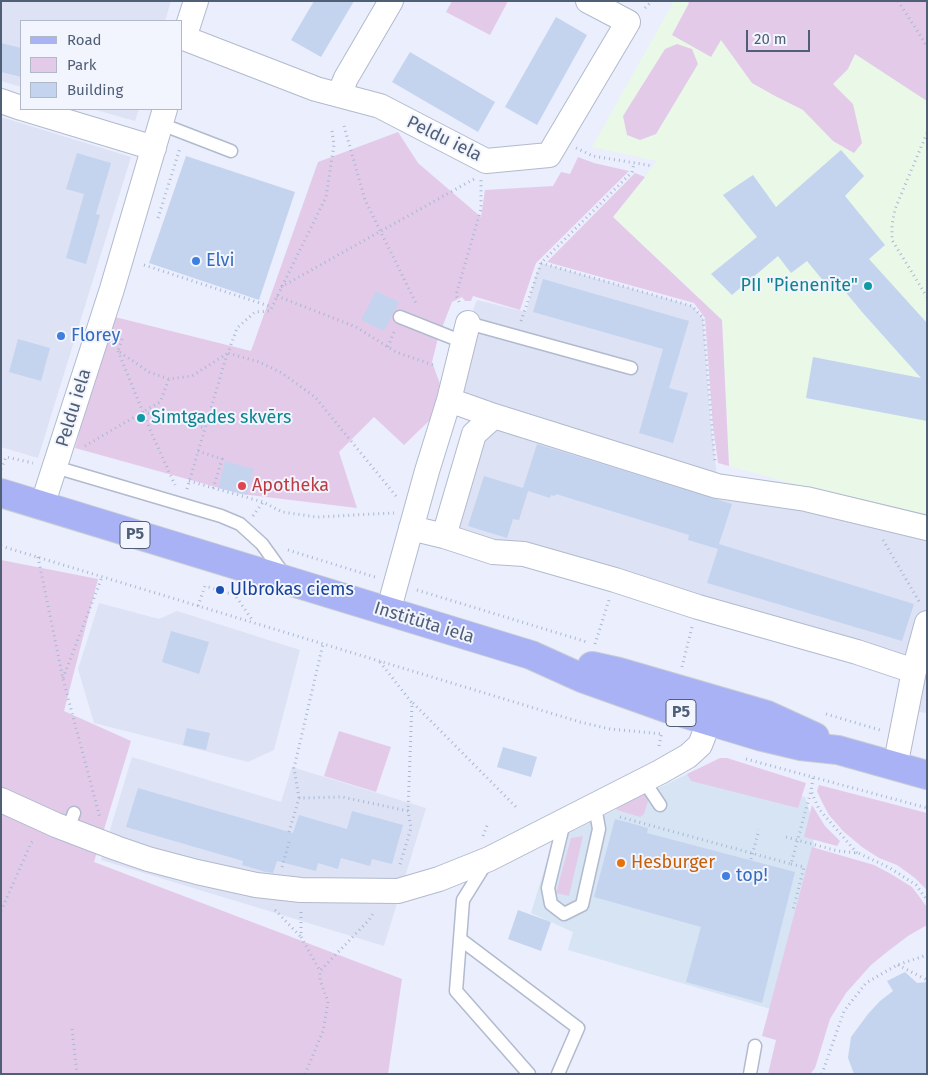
<!DOCTYPE html>
<html>
<head>
<meta charset="utf-8">
<style>
  body { margin:0 }
  #map { position:relative; width:928px; height:1075px; overflow:hidden; background:#ebeefc; font-family:"Fira Sans",sans-serif }
  canvas { display:block }
  .frame { position:absolute; inset:0; border:2px solid #4f5f76; pointer-events:none }
  .legend { position:absolute; left:20px; top:20px; width:162px; height:90px; box-sizing:border-box; background:#f2f4fe; border:1px solid #b1b8c8; margin:0; padding:6px 9px; list-style:none; font-size:15px; color:#4f5f76 }
  .legend li { display:flex; align-items:center; gap:10px; height:25px }
  .legend b { width:25px; border:1px solid #b1b8c8 }
  .scale { position:absolute; left:746px; top:30px; width:64px; height:22px; box-sizing:border-box; border:2px solid #4f5f76; border-top:0; padding-left:6px; font-size:15px; line-height:18px; white-space:nowrap; color:#4f5f76; -webkit-text-stroke:4px #f2f4fe; paint-order:stroke }
</style>
</head>
<body>
<div id="map">
<canvas width="928" height="1075"></canvas>
<div class="frame"></div>
<ul class="legend">
<li><b style="height:6px;background:#a9b2f5"></b>Road</li>
<li><b style="height:14px;background:#e4cae9"></b>Park</li>
<li><b style="height:14px;background:#c4d4ef"></b>Building</li>
</ul>
<div class="scale">20 m</div>
</div>
<script>
const c = document.querySelector('canvas').getContext('2d');
c.lineJoin = 'round';
function fillPath(path, color) { c.fillStyle = color; c.fill(path, 'evenodd'); }
const toPath = rows => new Path2D(rows.map(r => 'M' + r).join(''));
function trace(path, color, width, dash) { c.strokeStyle = color; c.lineWidth = width; c.lineCap = dash ? 'butt' : 'round'; c.setLineDash(dash || []); c.stroke(path); }
function drawText(font, color, halo, rows, align = 'center') {
  c.font = font + ' "Fira Sans",sans-serif'; c.lineWidth = 4; c.setLineDash([]); c.textBaseline = 'middle'; c.strokeStyle = halo; c.fillStyle = color; for (const [text, x, y, turn = 0] of rows) {
    c.save(); c.translate(x, y); c.rotate((+turn || 0) * Math.PI / 180); c.textAlign = isNaN(turn) ? turn : align; if (halo) c.strokeText(text, 0, 0); c.fillText(text, 0, 0); c.restore();
  }
}
fillPath(toPath([
  [1,1,171,1,165,21,21,21,21,87,1,81],
  [93,109,139,109,135,121],
  [1,117,131,157,38,458,1,447],
  [541,263,692,306,703,318,710,415,718,486,927,528,927,713,895,709,903,664,444,536,493,417,449,400,468,323,477,300,526,312,536,274],
  [99,603,159,619,177,611,300,650,274,750,248,762,94,723,78,669],
  [132,757,281,802,292,767,426,808,384,946,101,860]
]), '#dde2f5');
fillPath(toPath([
  [695,770,805,797,811,816,816,865,774,1010,568,950,573,932,531,913,553,841]
]), '#d7e4f3');
fillPath(toPath([
  [674,1,772,1,888,74,927,101,927,520,729,466,722,320,613,217,657,161,592,147]
]), '#eaf8e8');
fillPath(toPath([
  [452,1,508,1,490,35,446,12],
  [687,1,927,1,927,101,855,54,848,69,833,84,853,104,862,143,854,153,833,141,803,110,775,96,752,83,721,40,711,57,672,35,689,3],
  [677,44,692,49,698,64,656,134,640,140,627,135,623,116,665,49],
  [398,132,418,163,481,217,485,190,553,186,561,172,570,174,578,157,594,163,629,171,536,263,520,310,473,296,471,301,465,301,462,297,452,302,438,338,432,362,440,384,431,419,404,445,374,417,339,452,357,508,241,494,75,448,111,316,251,351,318,162],
  [635,173,645,177,613,217,722,320,729,466,718,463,713,426,705,318,694,303,547,262],
  [1,560,98,579,64,711,131,741,94,862,402,979,388,1074,1,1074],
  [339,731,391,747,376,792,324,776],
  [720,758,727,758,806,783,798,808,691,781,687,774],
  [819,785,927,813,927,890,915,878,897,865,879,858,862,847,843,831,829,815,822,802,817,791],
  [645,793,649,798,644,814,640,817,617,810,616,808],
  [812,805,825,826,840,841,837,846,804,837],
  [583,836,569,896,556,893,571,838],
  [812,847,874,865,891,874,912,887,927,907,927,925,908,936,887,952,871,965,846,993,830,1019,815,1068,810,1074,768,1074,776,1040,762,1036]
]), '#e4cae9');
fillPath(toPath([
  [314,1,354,1,321,57,291,40],
  [556,17,587,35,537,125,505,107],
  [1,43,21,48,21,77,1,72],
  [410,52,495,102,478,132,392,82],
  [841,150,864,176,845,196,885,245,869,259,927,323,927,421,806,398,813,357,921,378,862,312,839,284,830,289,807,261,791,273,778,256,732,295,711,274,757,237,723,195,753,175,776,207],
  [77,153,111,163,96,214,100,215,86,264,66,258,84,194,66,189],
  [186,156,295,192,259,300,149,263],
  [543,279,689,321,669,388,688,393,673,443,639,433,663,349,533,312],
  [376,291,399,302,384,331,361,320],
  [18,339,50,348,41,381,9,372],
  [537,444,732,504,719,544,914,604,902,641,707,583,718,549,688,540,689,535,556,494,555,496,551,495,550,498,528,491,519,520,513,519,507,538,468,526,484,476,523,488],
  [225,461,254,469,247,495,218,488],
  [171,631,209,642,199,674,162,662],
  [187,728,210,733,206,750,183,745],
  [503,747,537,757,531,777,497,767],
  [138,788,293,833,299,815,347,829,352,811,403,825,392,864,372,859,370,866,341,858,338,869,318,863,316,871,277,861,273,873,266,872,242,865,243,861,126,827],
  [615,819,648,828,647,833,795,872,762,1003,686,982,701,927,594,897],
  [518,910,551,922,541,951,508,939],
  [905,972,917,983,927,982,927,1074,854,1074,848,1058,851,1037,868,1014,880,1001,893,991,887,981]
]), '#c4d4ef');
const service = toPath([
  [161,124,231,151],
  [400,317,463,342],
  [468,323,631,368],
  [55,467,221,516,240,524,262,544,285,576],
  [644,781,660,805],
  [564,822,548,888,551,904,564,914,582,905,599,829,595,806],
  [68,829,74,813],
  [486,863,463,900,456,991,529,1074],
  [460,939,578,1028,558,1074],
  [750,1074,755,1046]
]);
const minor = toPath([
  [196,1,184,38,316,89,380,106,486,161,549,155,628,22,588,1],
  [339,95,346,78,391,1],
  [1,101,21,108],
  [25,109,154,148],
  [449,400,494,416,717,486,806,499,927,528],
  [42,506,112,289,165,109],
  [411,528,444,536,493,552,524,554,615,580,698,607,857,652,914,671],
  [444,536,474,434,494,416],
  [388,612,427,471,449,400,468,323],
  [895,767,914,671,927,623],
  [1,800,56,825,116,848,148,859,197,872,256,885,301,890,398,891,439,879,489,859,660,772,688,756,700,745,716,704]
]);
const primary = toPath([
  [1,493,531,655,582,678,669,709,762,737,800,746,838,750,927,775],
  [592,666,619,672,767,715,815,737]
]);
trace(service, '#b1bace', 15);
trace(minor, '#b1bace', 26);
trace(primary, '#c7ccd3', 30);
trace(toPath([
  [898,1,927,46],
  [645,8,652,1],
  [344,126,365,200,417,305],
  [332,131,334,145,326,197,270,311,255,312,237,328,228,353,259,362,282,373,315,397,396,496],
  [927,133,895,209,892,225,892,240,927,297],
  [576,148,593,156,653,166],
  [158,218,180,148],
  [541,263,692,306,703,318,715,463],
  [144,265,272,307],
  [281,287,474,179],
  [277,296,356,327,396,352,436,366],
  [459,302,456,295,481,209,481,180],
  [521,321,541,263,632,172,634,163],
  [122,339,118,351,149,372,169,379,192,376,228,353],
  [388,347,394,332],
  [118,351,151,432,175,485],
  [143,412,205,428],
  [85,446,160,402,169,379],
  [198,451,222,459,213,489],
  [1,469,6,457,33,463],
  [189,481,263,502,282,512,317,517,394,513],
  [187,489,227,354],
  [253,516,263,502],
  [883,540,920,603],
  [1,546,580,722,610,729,663,734],
  [288,550,375,577],
  [38,557,63,679,100,818],
  [417,590,587,642],
  [198,606,205,586,235,595,253,621],
  [595,644,609,600],
  [380,662,412,703,408,811],
  [682,667,692,627],
  [63,678,102,577],
  [413,703,517,808],
  [826,714,880,730],
  [659,746,662,732],
  [746,759,927,808],
  [813,778,811,791,819,809,857,853],
  [299,798,294,768,323,644],
  [620,817,791,864,811,791],
  [289,832,299,798,342,797,408,811,411,828,399,868],
  [483,836,488,823],
  [786,837,838,851,858,853,890,868,916,885,927,900],
  [751,859,759,830],
  [791,864,804,867,793,910],
  [282,867,289,842],
  [275,910,301,937],
  [1,911,31,843,35,840],
  [301,912,301,937,320,971],
  [898,965,927,980],
  [72,1029,77,1074],
  [305,1074,323,1031,328,1002,320,980,320,971,369,920,374,912],
  [822,1074,844,1011,866,983,897,965,927,955]
]), '#a7b8d5', 3, [1, 4]);
trace(service, '#fff', 12);
trace(minor, '#fff', 24);
trace(primary, '#a9b2f5', 28);
for (const [x, y, r, color] of [
  [196,261,5,"#3f7fe0"],
  [868,286,5,"#0f9aa8"],
  [61,336,5,"#3f7fe0"],
  [141,418,5,"#0f9aa8"],
  [242,486,5,"#e0444e"],
  [220,590,5,"#1a4fb4"],
  [621,863,5,"#e8710a"],
  [726,876,5,"#3f7fe0"]
]) { const dot = new Path2D(); dot.arc(x, y, r, 0, 2 * Math.PI); c.fillStyle = color; c.fill(dot); trace(dot, '#f2f4fe', 2); }
for (const [x, y, w] of [
  [135,535,30],
  [681,713,30]
]) { const box = new Path2D(); box.roundRect(x - w / 2, y - 13.5, w, 27, 4); c.fillStyle = '#f2f4fe'; c.fill(box); trace(box, '#4f5f76', 1); }
drawText('bold 16px', '#4f5f76', null, [
  ["P5",135,535],
  ["P5",681,713]
]);
drawText('18px', '#4f5f76', '#f2f4fe', [
  ["Peldu iela",444,139,26],
  ["Peldu iela",74,408,-73],
  ["Institūta iela",424,623,17]
]);
drawText('18px', '#366cbe', '#f2f4fe', [
  ["Elvi",206,261],
  ["Florey",71,336],
  ["top!",736,876]
], 'left');
drawText('18px', '#0d838f', '#f2f4fe', [
  ["PII \"Pienenīte\"",858,286],
  ["Simtgades skvērs",151,418,"left"]
], 'right');
drawText('18px', '#be3a42', '#f2f4fe', [
  ["Apotheka",252,486]
], 'left');
drawText('18px', '#164399', '#f2f4fe', [
  ["Ulbrokas ciems",230,590]
], 'left');
drawText('18px', '#c56008', '#f2f4fe', [
  ["Hesburger",631,863]
], 'left');
</script>
</body>
</html>
